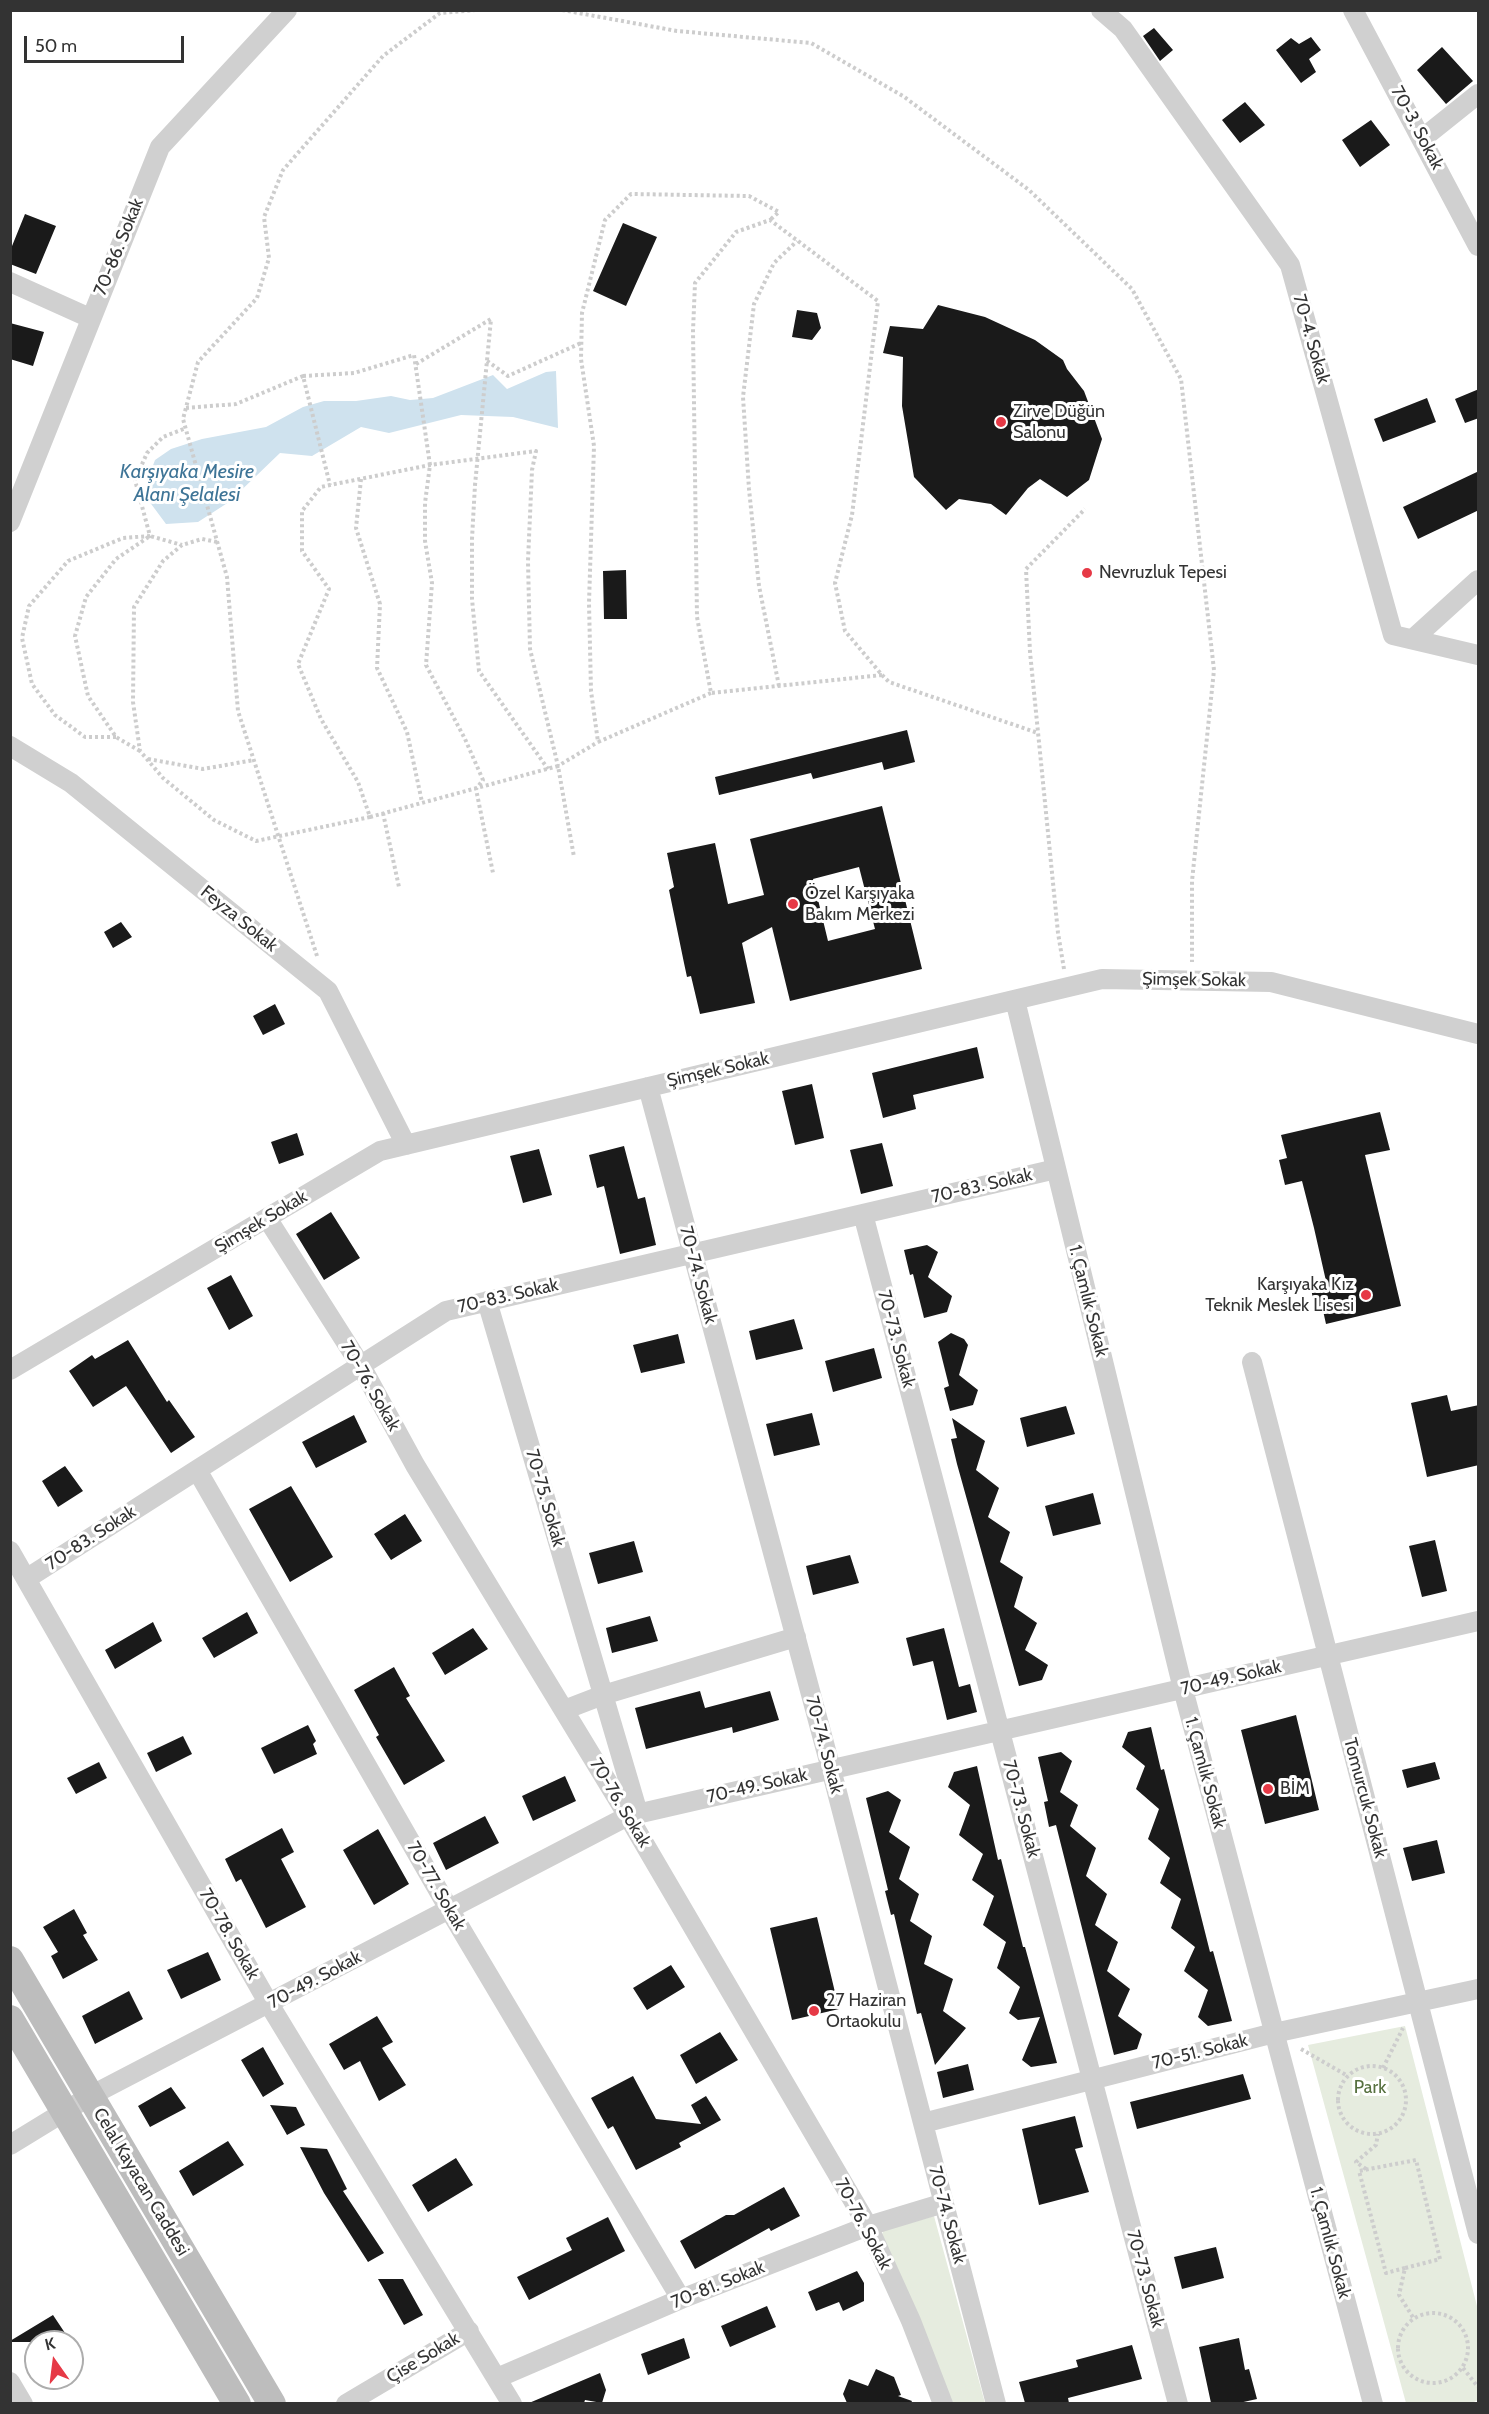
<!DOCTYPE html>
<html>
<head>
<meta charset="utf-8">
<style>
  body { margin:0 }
  #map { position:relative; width:1489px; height:2414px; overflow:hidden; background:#fff; font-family:Cabin,sans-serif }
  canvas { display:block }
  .frame { position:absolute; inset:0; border:12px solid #333; pointer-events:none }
  .north { position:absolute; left:24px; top:2330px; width:60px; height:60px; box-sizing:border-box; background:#fff; border:2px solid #adadad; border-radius:50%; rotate:346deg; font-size:16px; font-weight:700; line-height:24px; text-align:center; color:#333 }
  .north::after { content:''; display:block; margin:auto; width:21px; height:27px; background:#e63946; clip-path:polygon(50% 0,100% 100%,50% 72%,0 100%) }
  .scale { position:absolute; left:24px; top:36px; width:160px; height:27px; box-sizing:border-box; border:3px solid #333; border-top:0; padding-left:8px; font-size:18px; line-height:21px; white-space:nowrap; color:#333; -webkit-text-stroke:4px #fff; paint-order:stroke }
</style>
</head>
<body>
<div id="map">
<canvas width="1489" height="2414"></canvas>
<div class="frame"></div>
<div class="north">K</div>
<div class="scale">50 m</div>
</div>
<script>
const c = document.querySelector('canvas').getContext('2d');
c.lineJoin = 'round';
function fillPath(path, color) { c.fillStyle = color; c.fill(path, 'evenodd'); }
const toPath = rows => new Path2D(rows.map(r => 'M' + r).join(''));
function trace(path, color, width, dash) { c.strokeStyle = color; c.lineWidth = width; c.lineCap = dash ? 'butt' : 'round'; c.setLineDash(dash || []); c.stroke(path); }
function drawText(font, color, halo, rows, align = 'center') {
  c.font = font + ' Cabin,sans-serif'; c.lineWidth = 6; c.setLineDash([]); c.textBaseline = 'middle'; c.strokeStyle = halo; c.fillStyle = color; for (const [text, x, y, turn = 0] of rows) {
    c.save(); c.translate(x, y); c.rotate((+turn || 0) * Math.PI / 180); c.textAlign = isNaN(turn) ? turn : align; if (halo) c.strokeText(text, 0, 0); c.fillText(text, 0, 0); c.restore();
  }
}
fillPath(toPath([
  [1405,2026,1478,2310,1478,2400,1474,2402,1406,2403,1308,2045],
  [934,2216,985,2403,951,2403,881,2239,883,2231]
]), '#e6ecdf');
fillPath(toPath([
  [556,371,558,428,513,417,461,415,389,433,361,427,312,456,280,453,229,502,198,522,166,524,143,493,155,460,171,449,202,439,266,427,303,407,324,401,356,401,391,396,410,400,433,398,493,375,507,389,546,372]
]), '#cfe2ee');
fillPath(toPath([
  [1154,28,1173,50,1160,61,1143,36],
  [1311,37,1321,50,1309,59,1316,72,1301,83,1276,50,1291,38,1299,44],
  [1442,47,1473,81,1446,104,1417,70],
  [1245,102,1265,125,1240,143,1222,120],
  [1371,120,1390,145,1360,167,1342,140],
  [25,214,56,226,36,274,10,264,10,251],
  [623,223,657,237,626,306,593,291],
  [938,305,985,317,1035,340,1063,360,1067,369,1084,391,1102,439,1089,480,1067,497,1040,479,1028,488,1006,515,991,504,959,499,946,510,914,477,902,406,903,357,883,353,890,326,923,329],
  [797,310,817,313,821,328,812,340,792,337],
  [10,323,44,332,33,366,10,359],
  [1479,389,1479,418,1465,423,1455,399],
  [1427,398,1436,422,1383,442,1374,419],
  [1479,471,1479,510,1418,539,1403,507],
  [626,570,627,619,604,619,603,571],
  [907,730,915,762,884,770,882,762,813,779,811,773,719,795,715,777],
  [882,806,922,969,790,1001,772,927,742,943,755,1003,700,1014,691,976,687,977,684,963,669,890,674,887,667,853,715,843,728,904,764,895,750,839],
  [859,867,875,929,828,941,813,879],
  [121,922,132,937,113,948,104,932],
  [275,1004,285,1024,263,1035,253,1016],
  [977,1047,984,1078,913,1095,916,1109,883,1118,872,1073],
  [812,1084,824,1138,795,1145,782,1091],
  [1380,1112,1390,1150,1365,1155,1401,1306,1326,1324,1322,1306,1315,1307,1310,1285,1326,1281,1314,1228,1302,1181,1285,1185,1279,1160,1287,1158,1281,1135],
  [297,1133,304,1155,279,1164,271,1142],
  [882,1143,893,1186,861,1194,850,1150],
  [624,1146,638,1199,645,1197,656,1245,620,1254,604,1186,597,1188,589,1155],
  [539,1149,552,1195,523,1203,510,1156],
  [331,1212,360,1258,324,1280,296,1234],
  [927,1245,938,1252,928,1277,952,1296,947,1312,924,1318,913,1274,910,1275,904,1250],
  [231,1275,253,1316,229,1330,207,1288],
  [794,1319,803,1349,756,1360,749,1331],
  [951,1333,964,1339,968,1345,959,1375,978,1390,973,1405,950,1411,944,1388,949,1386,938,1342],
  [678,1334,685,1363,641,1373,633,1345],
  [128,1340,167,1402,169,1400,195,1437,171,1453,126,1386,93,1407,69,1371,92,1355,95,1359],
  [874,1348,882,1378,833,1392,825,1361],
  [1447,1395,1451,1411,1479,1405,1479,1465,1427,1477,1411,1403],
  [1066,1406,1075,1434,1027,1447,1020,1418],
  [812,1413,820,1445,774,1456,766,1424],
  [354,1415,367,1442,316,1468,302,1442],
  [952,1418,985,1441,976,1470,999,1488,988,1517,1010,1532,1000,1562,1023,1577,1014,1607,1037,1623,1025,1650,1048,1665,1042,1680,1019,1686,957,1464,951,1439,957,1438],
  [65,1466,83,1491,58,1507,42,1481],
  [291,1486,333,1557,290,1582,249,1509],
  [1093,1493,1101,1524,1053,1536,1045,1506],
  [405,1514,422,1541,391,1560,374,1534],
  [1435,1540,1447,1591,1422,1597,1409,1546],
  [634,1541,643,1572,598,1584,589,1553],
  [850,1555,859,1583,813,1595,806,1566],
  [247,1612,258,1633,214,1658,202,1638],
  [650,1616,658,1641,612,1653,606,1628],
  [153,1622,162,1641,115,1669,105,1650],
  [473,1628,488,1649,445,1675,432,1653],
  [944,1628,959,1687,970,1684,977,1712,947,1720,933,1661,913,1666,906,1638],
  [394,1667,410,1696,406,1698,445,1761,404,1785,376,1737,379,1735,354,1690],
  [700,1691,705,1708,770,1691,779,1720,733,1733,732,1727,646,1749,635,1708],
  [1296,1715,1319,1810,1265,1824,1241,1730],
  [308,1725,316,1741,313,1744,317,1754,274,1774,261,1748],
  [1151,1727,1161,1770,1164,1769,1210,1952,1213,1951,1232,2021,1208,2026,1198,2017,1208,1990,1184,1971,1195,1947,1171,1928,1181,1899,1160,1883,1170,1858,1148,1839,1159,1809,1136,1789,1145,1766,1122,1747,1128,1732],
  [183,1736,192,1754,156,1772,147,1753],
  [1061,1752,1072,1761,1060,1792,1078,1805,1070,1826,1096,1848,1086,1876,1107,1894,1095,1925,1118,1942,1107,1971,1130,1989,1118,2016,1142,2034,1137,2049,1114,2055,1056,1825,1049,1827,1044,1802,1048,1801,1038,1757],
  [99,1762,107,1778,76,1794,67,1778],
  [1435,1762,1440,1779,1407,1788,1402,1770],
  [977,1766,998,1860,1001,1859,1023,1947,1025,1947,1057,2063,1031,2067,1022,2060,1040,2017,1018,2020,1009,2013,1020,1987,997,1968,1006,1942,983,1925,994,1896,972,1880,983,1854,959,1835,970,1805,948,1787,954,1772],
  [565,1776,576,1801,533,1821,522,1796],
  [888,1791,901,1800,889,1832,910,1847,899,1879,919,1894,910,1921,932,1936,924,1964,953,1979,943,2011,966,2028,935,2065,921,2013,917,2014,894,1914,891,1915,885,1891,888,1890,866,1798],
  [485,1816,499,1843,446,1870,433,1843],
  [282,1828,294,1852,281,1859,306,1907,266,1928,241,1879,236,1882,225,1859],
  [378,1829,409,1884,374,1905,343,1850],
  [1437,1840,1445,1873,1412,1881,1403,1848],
  [74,1909,87,1933,83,1935,98,1960,63,1979,51,1956,58,1952,43,1927],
  [817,1917,839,2009,792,2020,770,1928],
  [208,1952,221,1980,181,1999,167,1970],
  [671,1965,685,1987,647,2010,633,1988],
  [129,1991,143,2019,95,2044,82,2016],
  [377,2016,393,2042,382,2048,406,2085,379,2101,360,2061,344,2070,329,2044],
  [720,2032,738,2060,696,2084,680,2055],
  [263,2047,284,2084,263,2097,241,2060],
  [968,2064,974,2090,943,2098,937,2072],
  [1243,2074,1251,2099,1137,2129,1130,2102],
  [633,2076,656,2119,701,2124,691,2105,706,2096,721,2120,679,2143,681,2147,636,2170,613,2126,608,2129,591,2098],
  [171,2087,186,2108,150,2127,138,2106],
  [270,2105,296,2107,305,2125,287,2135],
  [1075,2116,1083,2147,1075,2149,1089,2192,1039,2205,1022,2129],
  [228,2141,244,2165,193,2196,179,2171],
  [300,2147,327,2149,347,2189,343,2191,384,2253,368,2262,324,2193],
  [456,2158,473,2185,428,2212,412,2185],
  [784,2187,800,2216,771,2231,769,2228,695,2269,680,2241,726,2215,734,2215],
  [608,2217,625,2251,529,2300,517,2277,572,2250,566,2238],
  [1216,2247,1224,2278,1182,2289,1174,2257],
  [857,2271,864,2283,864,2301,843,2311,839,2302,816,2311,808,2292],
  [378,2279,403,2279,423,2315,404,2325],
  [767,2306,776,2327,730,2347,721,2326],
  [53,2315,71,2342,10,2342,10,2341],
  [684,2338,690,2358,648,2375,641,2354],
  [1239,2338,1245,2370,1249,2369,1257,2399,1239,2403,1211,2403,1199,2347],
  [1132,2345,1142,2379,1068,2398,1069,2403,1025,2403,1019,2382,1078,2367,1076,2360],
  [876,2369,894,2377,901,2395,898,2396,912,2401,911,2403,847,2403,843,2394,849,2379,868,2386],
  [600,2373,606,2390,602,2403,585,2400,584,2403,529,2403]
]), '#1a1a1a');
trace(toPath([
  [562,10,677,31,811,43,903,96,1029,190,1132,289,1181,379,1214,670,1192,881,1192,962],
  [487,361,508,376,581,343],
  [416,364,491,319,475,485,472,539,472,599,479,671,548,769],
  [303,376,354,373,414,355,430,465,425,503,425,541,432,583,426,665,465,739,483,780,476,789,493,873],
  [186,408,236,404,303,376,330,485],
  [361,479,356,528,380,604,377,668,407,732,422,802],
  [217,542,202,539,182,545,163,561,134,607,133,702,140,751,163,778,214,820,256,841,370,817,358,782,321,719,298,664,329,589,302,551,302,511,321,487,330,485,430,465,536,451,532,470,528,561,530,649,558,766,598,742],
  [882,675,711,693,697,617,693,331,695,283,736,232,770,220,878,301,852,515,835,583,845,631,882,675,889,682,1038,733],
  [779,686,759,586,749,489,743,397,754,304,774,263,797,241],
  [711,693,598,742,591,691,589,603,594,446,581,359,582,313,605,220,631,194,749,196,779,212,770,220],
  [116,737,85,737,55,715,32,684,22,638,29,606,68,561,123,538,150,536,135,480,147,453,163,437,186,428],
  [140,751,116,737,88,696,75,636,86,597,116,559,150,536,182,545],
  [148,759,203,769,254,760],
  [383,813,399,887],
  [370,817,558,766,574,857],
  [317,956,238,711,227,577,183,419,198,362,257,298,269,258,264,217,283,170,383,56,440,13,475,10],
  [1064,969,1058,933,1030,652,1026,569,1085,509],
  [1301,2049,1348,2076],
  '1338 2100a34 34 0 1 1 68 0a34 34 0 1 1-68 0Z',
  [1383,2068,1403,2028],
  [1366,2169,1356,2162,1376,2145,1378,2134],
  [1405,2268,1386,2273,1359,2171,1416,2160,1440,2259,1405,2268,1399,2295,1414,2319],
  '1398 2348a35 35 0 1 1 70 0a35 35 0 1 1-70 0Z',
  [1463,2368,1478,2387]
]), '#cdcdcd', 4, [3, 3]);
trace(toPath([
  [1101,10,1123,29,1290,265,1393,635,1478,655],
  [1353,10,1478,246],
  [1423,138,1478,94],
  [10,282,90,318],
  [10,522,160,147,287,10],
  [1413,639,1478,580],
  [10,746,71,783,328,991,406,1145],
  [1015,1000,1183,1689,1373,2404],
  [648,1087,831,1769,996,2404],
  [863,1214,1178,2404],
  [267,1218,361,1366,415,1465,628,1816,868,2226,911,2321,943,2404],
  [487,1301,638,1813],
  [1252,1362,1478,2234],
  [10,1370,380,1151,1102,979,1271,982,1478,1034],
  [197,1470,449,1909,681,2299],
  [10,1551,269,2004,512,2404],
  [26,1579,446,1311,1056,1169],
  [564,1710,603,1695,796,1637],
  [923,2123,1274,2033,1478,1989],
  [10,2145,90,2096,628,1816,1478,1621],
  [497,2378,681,2299,868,2226,944,2203],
  [10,2382,23,2404],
  [346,2404,469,2331]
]), '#d0d0d0', 20);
trace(toPath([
  [10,1960,272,2404],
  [10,2019,237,2404]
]), '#bdbdbd', 28);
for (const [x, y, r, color] of [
  [1001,422,6,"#e63946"],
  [1087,573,6,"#e63946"],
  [793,904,6,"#e63946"],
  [1366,1295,6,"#e63946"],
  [1268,1789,6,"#e63946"],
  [814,2011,6,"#e63946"]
]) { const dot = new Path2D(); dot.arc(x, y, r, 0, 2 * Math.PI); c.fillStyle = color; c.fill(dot); trace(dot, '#fff', 2); }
drawText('18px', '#333', '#fff', [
  ["70-3. Sokak",1417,128,62],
  ["70-86. Sokak",119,247,-68],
  ["70-4. Sokak",1311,339,74],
  ["Feyza Sokak",239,919,39],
  ["Şimşek Sokak",1194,980,1],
  ["Şimşek Sokak",718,1070,-13],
  ["70-83. Sokak",982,1186,-13],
  ["Şimşek Sokak",261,1222,-31],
  ["70-74. Sokak",698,1275,75],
  ["70-83. Sokak",508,1296,-13],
  ["1. Çamlık Sokak",1088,1301,76],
  ["70-73. Sokak",896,1339,75],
  ["70-76. Sokak",370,1386,60],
  ["70-75. Sokak",545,1498,74],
  ["70-83. Sokak",91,1538,-33],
  ["70-49. Sokak",1231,1678,-13],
  ["70-74. Sokak",824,1745,75],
  ["1. Çamlık Sokak",1205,1773,75],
  ["70-49. Sokak",757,1786,-13],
  ["Tomurcuk Sokak",1365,1798,75],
  ["70-76. Sokak",620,1803,59],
  ["70-73. Sokak",1021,1809,75],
  ["70-77. Sokak",436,1886,60],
  ["70-78. Sokak",229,1934,60],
  ["70-49. Sokak",315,1980,-28],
  ["70-51. Sokak",1200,2052,-14],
  ["Celal Kayacan Caddesi",141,2182,59],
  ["70-74. Sokak",947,2215,75],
  ["70-76. Sokak",863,2224,62],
  ["1. Çamlık Sokak",1330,2243,75],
  ["70-73. Sokak",1145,2279,75],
  ["70-81. Sokak",718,2285,-22],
  ["Çise Sokak",423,2358,-31]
]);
drawText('18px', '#333', '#fff', [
  ["Zirve Düğün",1013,412],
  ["Salonu",1013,433],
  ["Nevruzluk Tepesi",1099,573],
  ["Özel Karşıyaka",805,894],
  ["Bakım Merkezi",805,915],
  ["Karşıyaka Kız",1354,1285,"right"],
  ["Teknik Meslek Lisesi",1354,1306,"right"],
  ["BİM",1280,1789],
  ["27 Haziran",826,2001],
  ["Ortaokulu",826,2022]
], 'left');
drawText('18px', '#56703f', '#fff', [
  ["Park",1370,2088]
]);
drawText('italic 20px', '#3f7597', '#fff', [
  ["Karşıyaka Mesire",187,472],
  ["Alanı Şelalesi",187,495]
]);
</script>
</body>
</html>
